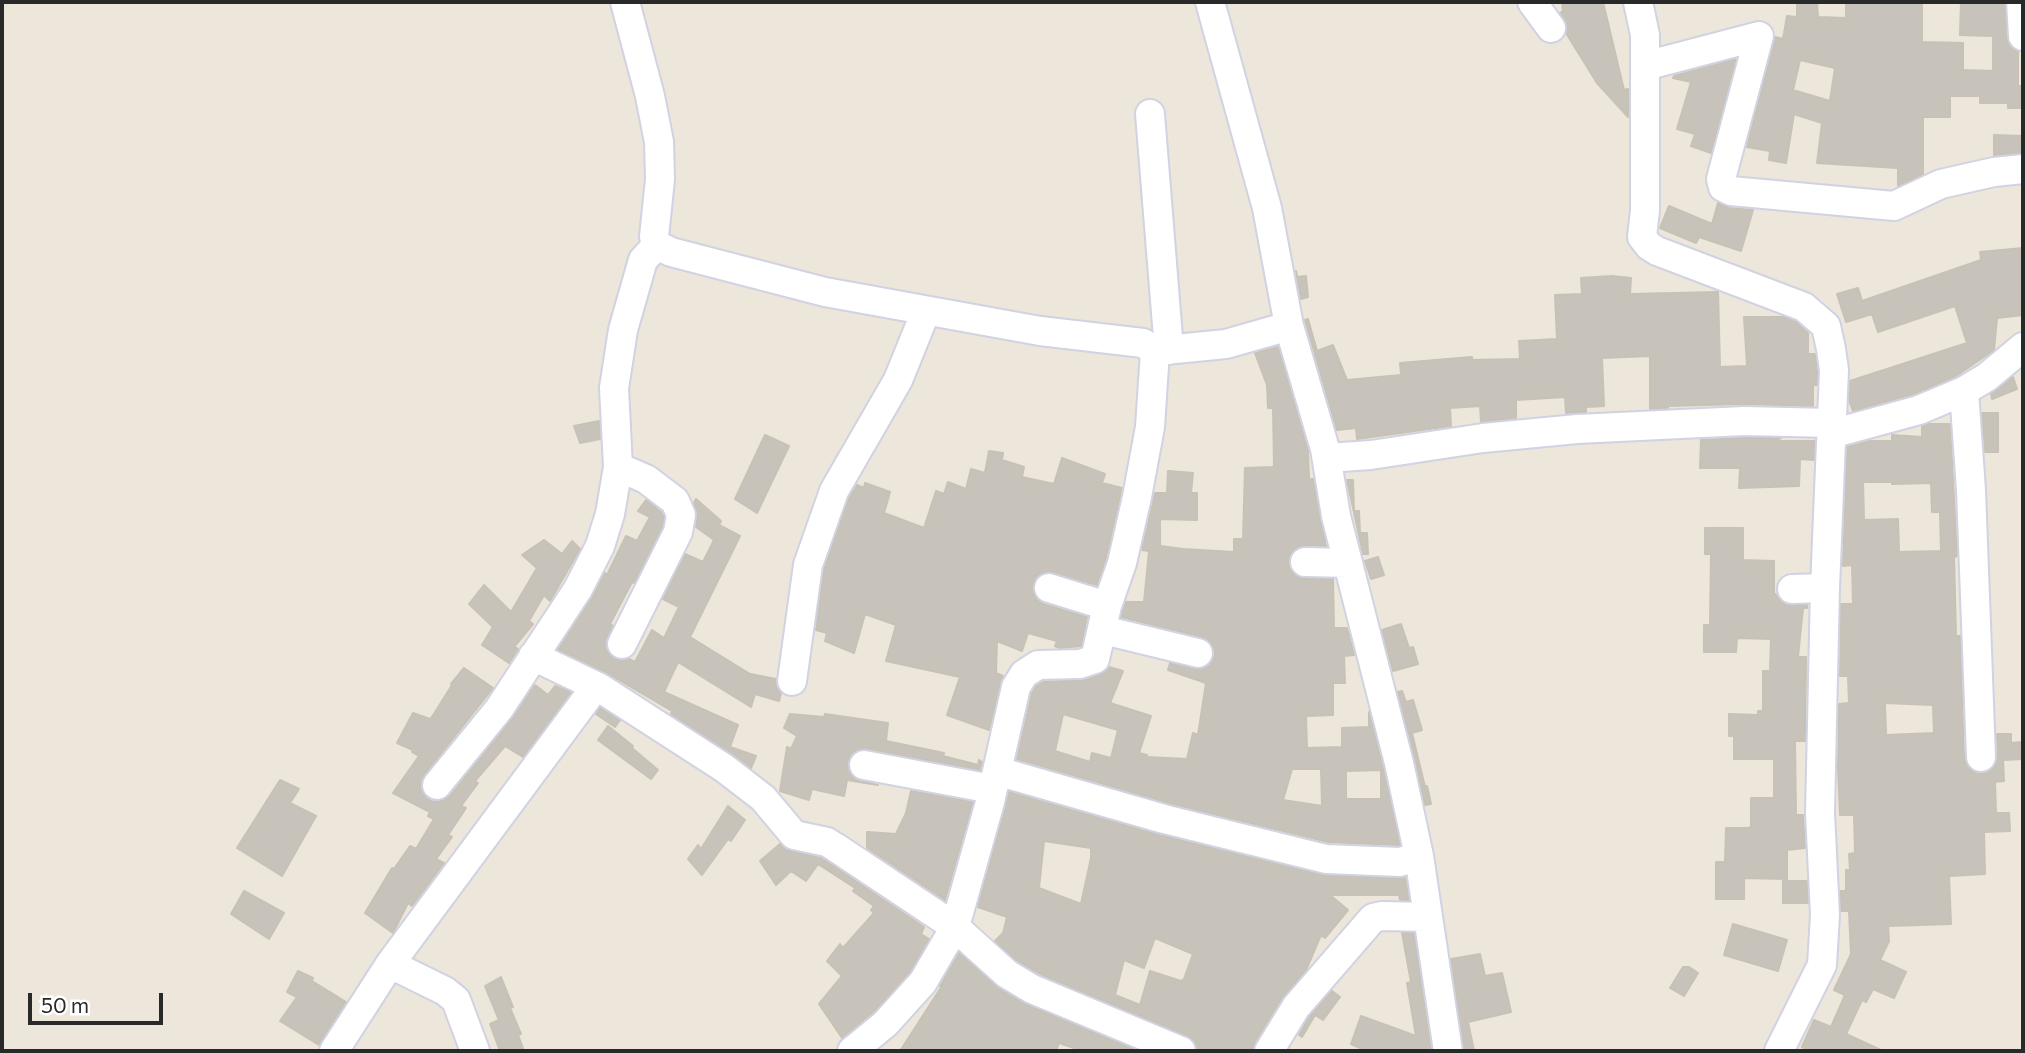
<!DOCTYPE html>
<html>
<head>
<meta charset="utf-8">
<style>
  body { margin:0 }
  #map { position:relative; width:2025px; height:1053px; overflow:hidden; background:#ece6db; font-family:Commissioner,sans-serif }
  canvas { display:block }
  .frame { position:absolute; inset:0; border:4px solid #292929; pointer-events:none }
  .scale { position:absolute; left:28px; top:993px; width:135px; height:32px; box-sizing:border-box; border:4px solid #292929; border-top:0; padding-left:9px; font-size:21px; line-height:24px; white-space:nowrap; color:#292929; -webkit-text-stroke:5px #fff; paint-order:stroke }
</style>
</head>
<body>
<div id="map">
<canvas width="2025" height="1053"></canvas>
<div class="frame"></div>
<div class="scale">50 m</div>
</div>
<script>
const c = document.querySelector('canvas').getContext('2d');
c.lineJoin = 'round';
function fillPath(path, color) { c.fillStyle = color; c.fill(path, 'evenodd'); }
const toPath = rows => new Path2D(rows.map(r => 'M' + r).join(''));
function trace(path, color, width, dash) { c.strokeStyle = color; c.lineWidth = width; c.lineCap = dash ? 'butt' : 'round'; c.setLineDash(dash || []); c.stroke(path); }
const building = toPath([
  [1562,2,1603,2,1624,90,1628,89,1628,117,1597,83,1566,33,1567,26,1560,13,1563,11,1562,2],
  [1797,2,1817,2,1818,17,1846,18,1846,2,1922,2,1922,42,1963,43,1963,70,1993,71,1993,36,1960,35,1961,3,2005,2,2007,38,2010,46,2018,51,2018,86,2023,86,2023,108,2008,108,2008,103,1980,103,1980,96,1950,96,1950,117,1923,117,1923,174,1898,186,1898,168,1817,163,1822,123,1794,114,1786,163,1769,160,1770,151,1747,147,1775,37,1783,39,1787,16,1797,17,1797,2],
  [1800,60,1835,68,1830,101,1793,90,1800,60],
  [1736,59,1711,153,1691,146,1695,134,1677,129,1691,82,1673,78,1674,76,1736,59],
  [1994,135,2023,136,2023,153,1994,155,1994,135],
  [1718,203,1729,208,1753,210,1741,251,1699,237,1696,243,1660,228,1669,206,1712,224,1718,203],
  [2023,248,2023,315,1997,318,1994,350,1956,376,1914,394,1853,411,1849,400,1850,381,1967,343,1955,306,1878,332,1872,314,1846,322,1837,294,1858,288,1862,301,1981,260,1980,252,2023,248],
  [1296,271,1297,277,1306,276,1308,297,1301,299,1296,271],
  [1611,276,1631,278,1630,294,1718,292,1720,367,1747,366,1744,317,1784,317,1795,321,1808,333,1808,354,1815,354,1817,371,1817,385,1813,385,1813,406,1743,404,1668,406,1668,408,1650,409,1650,356,1602,358,1604,406,1586,407,1586,412,1566,413,1565,397,1516,400,1516,418,1481,422,1480,406,1450,408,1451,426,1357,439,1356,428,1337,430,1305,320,1308,319,1317,351,1333,345,1347,380,1401,375,1400,363,1472,357,1472,360,1520,359,1519,341,1557,339,1555,295,1582,294,1581,278,1611,276],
  [1278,347,1308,451,1309,479,1313,479,1326,546,1305,545,1296,548,1291,554,1288,562,1290,569,1296,576,1304,579,1333,579,1334,628,1347,628,1354,655,1344,656,1345,683,1333,683,1333,715,1306,716,1307,748,1342,747,1342,728,1369,727,1369,712,1383,767,1400,845,1398,845,1328,842,1168,803,1017,759,1032,693,1036,686,1043,682,1085,680,1101,674,1109,667,1123,671,1110,703,1151,716,1139,753,1147,755,1147,757,1187,759,1193,733,1198,735,1206,683,1168,670,1170,663,1194,669,1203,669,1210,665,1214,658,1214,648,1209,641,1202,637,1121,617,1126,602,1144,602,1149,551,1142,550,1155,493,1167,493,1168,471,1193,473,1191,493,1197,493,1197,520,1160,519,1160,546,1183,549,1234,552,1234,539,1243,539,1245,468,1273,467,1274,465,1273,408,1268,408,1267,385,1255,353,1278,347],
  [1063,714,1118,730,1111,758,1092,753,1090,762,1055,751,1063,714],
  [1292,769,1321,769,1322,806,1283,800,1292,769],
  [1381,770,1381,799,1346,799,1346,771,1381,770],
  [2013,377,2017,389,1992,399,1991,394,2013,377],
  [1982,413,1998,413,1998,452,1985,452,1982,413],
  [599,421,600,439,580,443,574,426,599,421],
  [1928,424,1950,424,1957,556,1954,557,1956,636,1960,636,1964,758,1967,766,1974,772,1981,774,1989,771,1995,765,1998,757,1997,734,2011,734,2011,743,2023,742,2023,759,2003,760,2004,781,1995,782,1996,813,2009,813,2010,831,1984,832,1985,874,1949,876,1951,924,1888,926,1889,941,1880,960,1906,972,1894,998,1873,989,1866,1002,1862,1000,1846,1034,1883,1051,1810,1051,1802,1047,1814,1020,1831,1027,1845,995,1834,990,1851,954,1849,911,1841,911,1840,891,1846,891,1846,870,1850,870,1849,854,1855,853,1854,815,1840,815,1838,768,1839,704,1849,703,1848,676,1840,676,1841,604,1853,604,1852,565,1843,566,1847,447,1870,441,1892,441,1892,435,1922,437,1922,426,1928,424],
  [1863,482,1892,482,1892,484,1931,483,1932,512,1940,512,1941,551,1899,552,1898,519,1864,520,1863,482],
  [1885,703,1933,705,1934,733,1886,735,1885,703],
  [765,435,789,446,757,513,735,499,765,435],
  [1744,438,1781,438,1773,441,1814,441,1814,460,1800,459,1799,486,1739,488,1740,468,1700,468,1701,440,1744,438],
  [989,451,1003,453,1002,460,1024,467,1022,477,1054,484,1062,458,1105,474,1102,483,1122,488,1106,558,1097,585,1046,572,1038,575,1033,584,1033,592,1037,600,1043,604,1087,617,1081,646,1060,648,1055,646,1057,641,1028,633,1022,651,997,641,996,673,1003,676,989,730,947,715,960,677,886,661,896,625,865,614,854,653,825,641,827,633,816,630,824,569,849,498,857,485,864,488,865,483,890,492,884,513,924,528,936,491,944,494,948,482,966,489,971,469,985,473,989,451],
  [1347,480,1353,480,1354,511,1359,511,1360,533,1367,533,1368,554,1363,554,1347,480],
  [696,499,721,521,719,525,740,536,690,637,750,674,776,679,776,687,781,693,779,701,755,694,751,707,678,662,664,692,738,725,730,747,756,756,751,768,671,714,672,711,607,673,558,650,592,598,605,573,607,575,626,536,637,541,650,517,638,511,646,500,661,512,664,517,662,527,634,583,632,582,610,624,613,626,605,648,615,659,629,659,635,662,652,630,664,638,679,607,663,599,685,554,703,562,714,540,696,527,697,517,694,503,696,499],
  [1705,528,1743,528,1743,560,1774,561,1774,593,1785,604,1807,605,1807,608,1803,608,1798,657,1806,657,1805,741,1795,741,1796,815,1803,815,1805,848,1787,850,1787,879,1744,878,1744,899,1716,899,1716,862,1725,862,1726,828,1749,828,1751,826,1751,798,1774,798,1774,759,1734,759,1734,736,1729,736,1729,714,1758,715,1758,711,1763,711,1763,671,1770,671,1771,639,1737,638,1736,652,1704,652,1704,625,1710,625,1711,554,1705,554,1705,528],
  [544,540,562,554,572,541,580,549,550,601,544,595,529,621,533,624,514,647,518,649,509,663,482,645,493,627,469,604,484,585,511,612,537,568,522,555,544,540],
  [1378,557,1384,575,1371,579,1365,561,1378,557],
  [1401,624,1409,648,1413,647,1418,664,1393,671,1382,630,1401,624],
  [464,668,493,688,424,775,421,782,421,790,426,797,434,801,442,801,450,796,512,719,535,685,548,695,555,686,571,692,523,757,505,746,475,781,478,783,461,806,466,808,448,835,452,837,436,859,444,863,412,906,408,903,393,933,365,913,392,868,394,869,410,846,416,849,434,819,428,816,430,812,393,793,419,756,412,752,413,750,397,743,413,713,430,719,432,717,452,685,451,684,464,668],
  [1402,691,1406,702,1413,700,1422,730,1412,733,1425,787,1427,786,1431,804,1425,805,1398,692,1402,691],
  [600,708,620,720,615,727,596,714,600,708],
  [790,714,824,717,825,714,888,723,886,741,944,753,943,756,978,765,979,760,982,762,980,770,867,749,859,749,851,755,848,763,849,771,854,778,860,781,878,785,847,780,844,796,812,789,809,800,780,791,787,747,791,749,797,736,784,728,790,714],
  [608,726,633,746,632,748,658,770,651,779,598,740,608,726],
  [280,780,299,789,290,803,316,816,282,876,237,848,280,780],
  [911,791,973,802,945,900,867,848,867,832,896,834,906,813,911,791],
  [1009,792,1160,835,1322,875,1405,878,1409,900,1400,900,1399,895,1330,895,1348,910,1325,938,1321,935,1306,970,1282,998,1255,1042,1252,1051,1197,1051,1195,1041,1187,1036,1040,974,1017,961,995,941,1003,933,1007,917,978,907,1009,792],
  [1044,841,1091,848,1091,858,1081,904,1039,888,1044,841],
  [1155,938,1193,954,1184,979,1181,981,1150,971,1140,1005,1115,995,1124,960,1144,968,1155,938],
  [728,806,745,820,731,841,728,839,702,875,688,859,698,845,701,849,728,806],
  [780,844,791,851,821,858,826,861,924,927,921,934,929,939,910,972,874,1012,842,1038,819,1004,842,976,827,961,840,944,843,948,874,913,871,910,874,906,853,891,855,888,818,864,806,881,791,871,776,885,760,861,780,844],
  [1783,881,1807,881,1808,903,1783,903,1783,881],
  [244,891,284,913,269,939,231,914,244,891],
  [1733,924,1787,940,1778,971,1724,955,1733,924],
  [1402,933,1414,933,1431,1051,1359,1051,1360,1048,1351,1044,1361,1016,1416,1036,1407,983,1411,982,1402,933],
  [959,953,996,986,1024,1003,1138,1051,1083,1051,1059,1043,1056,1051,900,1051,942,986,940,986,959,953],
  [1480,954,1485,976,1502,973,1511,1012,1468,1022,1474,1051,1464,1051,1451,959,1480,954],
  [1683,967,1689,967,1698,973,1684,996,1670,988,1683,967],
  [298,971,313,978,312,981,346,1002,319,1045,280,1021,297,997,287,992,298,971],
  [501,977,513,1007,510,1008,521,1034,518,1035,524,1051,500,1051,490,1024,499,1020,485,986,501,977],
  [1332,991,1340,997,1323,1020,1315,1015,1302,1037,1299,1035,1309,1017,1332,991]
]);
fillPath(building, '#c7c3bb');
trace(building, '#c7c2b5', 2);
const minor = toPath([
  [625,2,650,96,659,142,660,179,654,237,657,245,671,252,825,292,1040,331,1143,343,1155,351,1150,427,1137,497,1122,563,1107,606,1095,659,1080,664,1038,665,1024,674,1016,687,990,802,955,927,923,982,885,1024,852,1051],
  [1210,2,1267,208,1289,326,1325,449,1336,516,1399,763,1419,856,1448,1051],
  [1532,2,1551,28],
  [1638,2,1645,35,1645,210,1642,237,1649,246,1657,251,1804,307,1826,326,1831,349,1834,370,1825,588,1820,813,1825,915,1822,965,1779,1051],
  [2021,2,2023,36],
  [1645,66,1759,36,1721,179,1723,187,1731,191,1894,206,1941,184,1994,172,2023,169],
  [1150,114,1169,350],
  [1155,351,1226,344,1289,326],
  [1964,391,1971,490,1981,757],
  [1831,434,1919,410,1964,391,1987,377,2023,347],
  [1327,458,1371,455,1483,438,1577,429,1744,421,1832,423],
  [618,467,646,479,675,501,681,515,678,532,622,644],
  [1305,562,1348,563],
  [1049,588,1107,606],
  [1792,589,1825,588],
  [1103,630,1198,653],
  [533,656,600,688,724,768,763,798,794,835,827,842,835,847,955,927,1007,974,1032,989,1181,1051],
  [792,681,808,565,834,491,898,380,926,311],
  [864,765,992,789],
  [997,771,1164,819,1326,859,1400,862,1419,856],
  [437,785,499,709,578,589,600,546,610,514,618,467,614,388,623,330,643,260,657,245],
  [390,964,445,991,456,1000,475,1051],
  [334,1051,390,964,596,686],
  [1269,1051,1296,1007,1373,918,1382,916,1427,917]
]);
trace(minor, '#d1d2e2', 32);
trace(minor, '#fff', 28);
</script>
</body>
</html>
